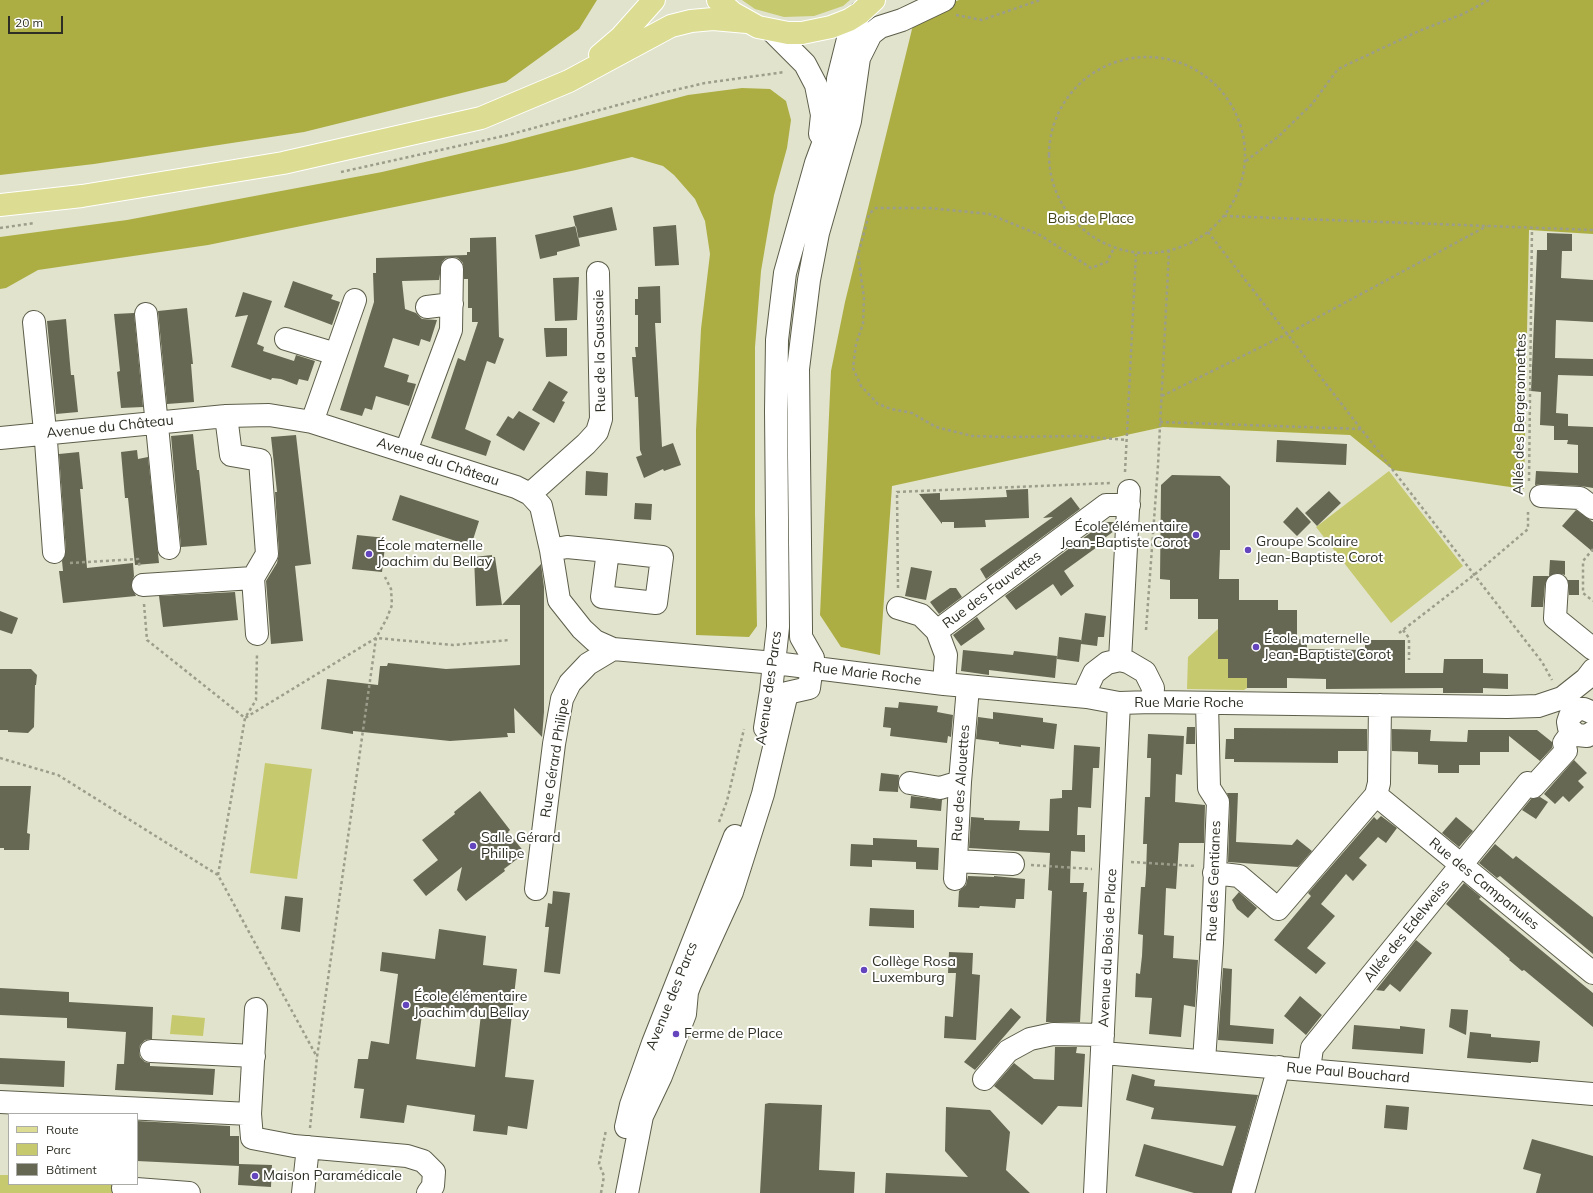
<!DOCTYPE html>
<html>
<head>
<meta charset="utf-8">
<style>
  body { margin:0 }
  #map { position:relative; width:1593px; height:1193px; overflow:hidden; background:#e1e3cc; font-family:Mulish,sans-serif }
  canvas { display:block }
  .legend { position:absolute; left:8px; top:1113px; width:130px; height:72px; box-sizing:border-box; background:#fff; border:1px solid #ababa8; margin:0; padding:5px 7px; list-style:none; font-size:12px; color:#2e2e25 }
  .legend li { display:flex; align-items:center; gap:8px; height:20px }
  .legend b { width:20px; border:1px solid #ababa8 }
  .scale { position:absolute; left:8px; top:16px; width:55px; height:18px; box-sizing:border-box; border:2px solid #2e2e25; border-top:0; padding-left:5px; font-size:12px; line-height:14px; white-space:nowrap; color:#2e2e25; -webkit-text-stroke:3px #fff; paint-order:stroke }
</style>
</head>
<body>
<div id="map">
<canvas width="1593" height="1193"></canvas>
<ul class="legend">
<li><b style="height:5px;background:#dcdd93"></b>Route</li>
<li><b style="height:11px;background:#c6c96d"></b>Parc</li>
<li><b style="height:11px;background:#676854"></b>Bâtiment</li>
</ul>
<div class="scale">20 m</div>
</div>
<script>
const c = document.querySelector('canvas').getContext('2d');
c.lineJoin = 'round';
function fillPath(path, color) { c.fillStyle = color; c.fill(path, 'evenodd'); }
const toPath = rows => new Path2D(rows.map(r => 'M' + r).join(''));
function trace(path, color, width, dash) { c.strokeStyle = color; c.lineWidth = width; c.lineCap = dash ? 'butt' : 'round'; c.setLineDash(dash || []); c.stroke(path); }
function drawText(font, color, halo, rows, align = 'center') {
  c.font = font + ' Mulish,sans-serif'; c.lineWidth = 4; c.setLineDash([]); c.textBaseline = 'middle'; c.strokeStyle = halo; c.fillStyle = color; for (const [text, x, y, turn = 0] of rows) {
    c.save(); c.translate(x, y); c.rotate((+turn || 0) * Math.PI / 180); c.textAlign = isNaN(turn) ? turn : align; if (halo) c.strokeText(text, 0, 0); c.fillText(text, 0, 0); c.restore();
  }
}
fillPath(toPath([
  [742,0,850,0,843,6,814,16,784,17,755,9],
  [1389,471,1463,566,1391,623,1316,527],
  [1218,629,1218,658,1228,659,1228,678,1247,678,1247,688,1244,690,1187,689,1188,657],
  [265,763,312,769,297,879,250,873],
  [172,1015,205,1018,203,1036,170,1034],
  [0,1175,9,1175,9,1184,121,1184,121,1193,0,1193]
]), '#c6c96d');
fillPath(toPath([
  [0,0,597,0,579,29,506,82,304,132,94,164,0,175],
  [959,0,1593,0,1593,234,1529,230,1524,489,1393,470,1350,435,1163,427,892,486,880,655,841,647,820,615,831,371,845,302,915,17],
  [742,88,770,89,786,101,791,120,787,148,774,195,761,271,755,347,755,514,757,626,749,637,696,635,696,430,701,329,710,254,705,221,695,199,674,175,663,166,632,157,576,170,208,245,38,270,6,288,0,289,0,237,127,220,382,172,506,143,688,95]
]), '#acae43');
fillPath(toPath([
  [612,207,617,230,578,238,573,216],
  [676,225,679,265,655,266,653,227],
  [576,226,580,246,557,252,557,255,540,259,535,235],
  [1547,233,1572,234,1572,251,1562,251,1561,278,1593,280,1593,322,1556,320,1555,358,1593,359,1593,376,1558,375,1556,413,1568,414,1568,426,1593,427,1593,488,1581,486,1542,484,1535,485,1536,471,1578,473,1578,445,1567,444,1568,440,1554,440,1554,426,1540,425,1541,392,1531,391,1537,250,1547,250],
  [496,237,499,337,504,339,495,364,487,361,465,429,491,441,486,456,431,438,458,358,465,361,478,322,472,322,472,308,468,308,468,279,464,279,463,263,458,258,453,257,446,258,442,262,439,280,402,281,405,309,416,313,422,319,437,320,430,342,421,339,419,346,393,338,384,367,409,375,407,382,416,384,409,406,376,396,372,410,365,408,362,416,340,410,374,302,373,273,376,273,376,258,467,255,467,252,470,252,470,238],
  [579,277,577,320,555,321,553,278],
  [293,281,333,295,331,299,340,302,332,325,284,307],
  [660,286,661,323,655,323,662,447,673,443,681,465,664,471,663,469,644,478,636,457,642,455,640,450,638,397,635,397,632,357,636,357,635,347,638,347,638,315,635,315,635,299,638,299,638,287],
  [243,292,272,301,257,344,264,347,263,351,294,361,296,355,315,361,308,381,299,379,297,385,281,379,272,378,271,380,231,367,248,315,235,317],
  [187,308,193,364,191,364,194,402,167,404,158,311],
  [134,313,143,407,121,408,117,372,120,371,114,314],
  [66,319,71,375,74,375,78,412,56,414,47,321],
  [544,328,567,328,567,356,546,357],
  [549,381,568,392,562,401,565,402,554,423,532,410],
  [519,411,540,423,524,451,496,435,508,416,513,419],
  [193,434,197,470,199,470,207,545,181,547,171,436],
  [296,435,311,564,295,566,303,641,271,644,266,581,277,563,279,553,275,492,277,492,271,437],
  [1277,440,1347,444,1346,465,1276,462],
  [137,450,138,459,148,457,159,563,135,565,128,498,125,498,121,452],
  [79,452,83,489,80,489,87,568,133,563,134,576,131,586,136,596,63,603,59,571,63,571,62,561,66,551,59,454],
  [586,471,608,473,607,496,585,495],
  [1172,475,1220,476,1230,486,1230,550,1220,550,1219,579,1239,579,1239,600,1278,600,1278,610,1297,610,1297,639,1307,639,1307,649,1365,650,1365,640,1405,640,1405,673,1443,673,1444,659,1483,659,1483,673,1508,674,1508,689,1483,688,1483,693,1443,693,1443,688,1326,689,1326,679,1287,678,1287,688,1247,688,1247,678,1228,678,1228,659,1218,659,1218,619,1198,619,1198,599,1170,599,1170,580,1160,579,1161,485],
  [1028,489,1029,518,985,520,986,527,954,528,954,522,942,522,942,524,919,494,940,493,940,500,1007,497,1006,490],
  [1329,491,1341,503,1317,526,1305,513],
  [400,495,479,521,471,546,392,520],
  [1071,497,1080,509,986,579,980,569,1053,517,1043,518],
  [635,503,652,504,651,520,634,519],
  [1297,507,1311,522,1297,536,1283,522],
  [1576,510,1593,522,1593,552,1562,526],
  [1105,522,1115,522,1114,531,1102,540,1104,542,1064,571,1074,586,1061,596,1053,584,1016,610,1005,596],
  [357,535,386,538,382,572,352,569],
  [492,555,492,557,495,557,502,605,476,606,474,557],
  [1550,560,1565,561,1565,575,1557,573,1549,576],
  [541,564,544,587,544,712,542,737,514,708,515,733,507,733,508,737,450,741,353,731,353,734,321,729,327,679,378,685,380,666,387,666,388,663,446,669,520,665,520,605,502,605],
  [911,567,932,571,926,600,905,596],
  [1533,576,1549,576,1545,584,1543,607,1531,607],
  [1568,580,1579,580,1579,595,1569,595],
  [950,588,956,588,962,597,939,614,930,602],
  [235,592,238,620,163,627,159,596],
  [0,611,18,618,12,634,0,630],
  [1085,613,1106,616,1104,637,1098,637,1097,646,1081,644,1079,662,1057,659,1059,637,1081,640,1081,642],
  [977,617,985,629,961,646,953,635],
  [963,650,1013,655,1014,651,1057,656,1055,678,989,670,989,675,961,671],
  [0,669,31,669,37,675,36,685,35,685,34,727,28,733,8,732,8,730,0,730],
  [899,702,938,706,937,712,953,715,951,737,948,736,947,743,890,736,891,728,883,727,885,707,898,708],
  [993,712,1043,718,1043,722,1057,724,1054,749,1021,745,1021,747,999,744,999,742,976,739,978,717,993,719],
  [1187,727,1195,727,1195,744,1186,744],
  [1234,728,1367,729,1367,751,1338,751,1338,763,1234,762,1234,759,1225,759,1226,739,1234,739],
  [1392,729,1431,730,1430,741,1467,742,1468,730,1537,730,1552,742,1552,748,1540,761,1509,736,1509,752,1480,752,1480,765,1459,765,1459,773,1438,773,1438,765,1418,764,1418,752,1392,751],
  [1148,734,1184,736,1182,775,1176,774,1175,802,1205,805,1204,843,1179,843,1176,889,1166,888,1164,935,1174,936,1173,958,1198,960,1195,1007,1184,1005,1181,1037,1149,1034,1152,998,1135,997,1136,973,1140,974,1142,956,1143,935,1138,934,1141,887,1145,887,1146,873,1147,844,1143,844,1145,797,1150,797,1151,758,1147,758],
  [1074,745,1100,747,1099,768,1093,768,1091,808,1078,807,1077,835,1085,835,1085,852,1071,851,1070,883,1084,883,1083,892,1087,892,1080,1022,1046,1022,1052,891,1048,890,1050,853,969,848,971,817,984,818,984,820,1020,821,1019,830,1049,831,1050,799,1062,798,1062,790,1072,790],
  [1574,760,1587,773,1578,781,1584,787,1569,802,1563,796,1555,804,1544,794],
  [881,773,899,775,898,792,879,791],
  [0,786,31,786,27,833,30,834,29,850,4,850,4,848,0,848],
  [480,791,510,830,508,832,525,853,504,869,505,871,466,901,457,890,462,867,426,896,413,880,438,860,422,840,455,814,454,812],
  [1227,793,1238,793,1236,842,1292,845,1297,839,1312,851,1298,867,1228,862,1230,803],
  [911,796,942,800,941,811,910,808],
  [1540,797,1548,802,1536,819,1522,810,1531,799],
  [1381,816,1397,828,1386,843,1378,837,1359,858,1367,865,1353,881,1346,874,1321,904,1335,916,1307,948,1326,963,1316,974,1274,940,1311,896,1308,893,1374,817,1377,820],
  [1456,817,1473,831,1459,847,1442,833],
  [873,838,917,840,917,847,939,848,938,870,916,869,916,862,872,860,872,867,850,866,851,844,873,845],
  [1495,844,1513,859,1516,856,1593,917,1593,954,1500,876,1497,878,1479,863],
  [968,876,994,877,994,876,1025,879,1024,899,1016,899,1015,908,980,906,979,908,958,907,959,891,966,885],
  [1464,883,1481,897,1479,899,1593,993,1593,1027,1524,970,1522,971,1509,960,1510,959,1446,904],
  [553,891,570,893,560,974,544,972,549,927,545,927,548,903,552,904],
  [1239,892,1257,908,1248,918,1237,909,1232,900],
  [285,896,303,898,300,932,281,929],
  [870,908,914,910,914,928,869,926],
  [439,929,486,936,483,965,517,969,505,1077,534,1080,527,1129,508,1126,507,1135,473,1131,475,1115,407,1105,404,1123,360,1118,364,1089,354,1088,358,1059,368,1059,371,1041,389,1044,398,974,380,971,382,952,435,959],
  [423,1007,481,1014,475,1067,416,1059],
  [1416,940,1432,953,1400,992,1390,984,1384,991,1376,990],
  [949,952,973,953,972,974,980,975,976,1040,944,1038,945,1016,953,1017,956,973,948,973],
  [1223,968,1232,969,1230,1025,1274,1029,1273,1044,1218,1040],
  [0,988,69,992,69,1002,153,1007,152,1039,145,1040,140,1045,139,1051,140,1057,145,1062,150,1063,150,1066,215,1069,213,1095,115,1090,117,1064,124,1064,126,1032,67,1028,67,1018,0,1015],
  [1300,996,1322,1015,1306,1035,1284,1016],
  [1011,1008,1021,1017,975,1070,964,1062],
  [1451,1009,1468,1010,1466,1035,1449,1027],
  [1354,1025,1400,1029,1400,1026,1425,1029,1423,1054,1352,1049],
  [1470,1032,1491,1034,1491,1037,1540,1041,1538,1062,1531,1062,1531,1063,1467,1058],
  [1055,1047,1077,1047,1076,1053,1085,1054,1082,1107,1058,1106,1042,1125,994,1086,1014,1063,1034,1079,1054,1080],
  [0,1058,65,1061,64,1087,0,1084],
  [1132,1074,1155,1080,1154,1086,1258,1095,1231,1193,1194,1193,1135,1176,1144,1144,1223,1166,1236,1126,1151,1119,1154,1108,1126,1100],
  [769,1103,822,1105,819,1170,855,1172,854,1193,760,1193,765,1104],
  [1386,1105,1409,1107,1407,1130,1384,1128],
  [946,1107,990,1110,1010,1132,1006,1170,1030,1193,885,1193,886,1173,968,1177,945,1151],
  [137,1121,230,1126,230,1136,239,1136,239,1164,272,1165,271,1187,238,1185,239,1166,137,1161],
  [1532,1139,1593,1156,1593,1193,1536,1193,1541,1174,1523,1169]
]), '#676854');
const minor = toPath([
  [772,31,805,64,816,85,822,115,820,134],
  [427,307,452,304],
  [146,314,169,548],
  [34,322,46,441,54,552],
  [286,339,336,354],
  [226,416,231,455,260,460,267,554,253,578,257,634],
  [312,422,355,300],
  [0,438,226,416,269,415,312,422,516,487,530,494,541,506,551,550,559,600,582,629,595,641,613,649,775,663,944,684,1087,697,1119,703,1152,702,1507,707,1538,706,1562,698,1586,679,1593,670],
  [406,451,451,330,452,269],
  [530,494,586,444,597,432,601,419,598,273],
  [1541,496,1580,498,1593,508],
  [551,550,567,547,608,551,662,557,656,603,602,597,608,551],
  [143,585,253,578],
  [1557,585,1555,618,1593,649],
  [898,608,921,615,937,631,946,655,944,684],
  [937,631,1106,505,1129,505],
  [1120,660,1129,491],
  [1087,697,1087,688,1094,673,1107,663,1120,660,1128,662,1145,672,1153,688,1152,702],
  [1593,713,1584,709,1578,709,1570,716,1568,722,1569,728,1577,735,1587,736,1593,732],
  [765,728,771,691,778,627,776,411,777,340,785,273,816,163,833,117,837,100,838,79,849,35,860,13],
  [910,783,940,788,960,782],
  [1376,795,1379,783,1380,705],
  [956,861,1013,864],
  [1214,873,1239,876,1278,909,1376,795,1593,973],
  [955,879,960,782,968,687],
  [536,889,554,744,562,699,570,683,588,664,613,649],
  [151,1051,254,1056],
  [1103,1053,1593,1094],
  [1204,1061,1212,943,1218,802,1209,788,1207,703],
  [1309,1069,1312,1048,1528,783,1533,787,1566,751,1564,743,1572,732],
  [984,1079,1008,1051,1030,1039,1053,1034,1103,1035],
  [0,1102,250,1114,252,1138,294,1146,407,1156,423,1161,434,1172,433,1186,428,1193],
  [250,1114,256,1009],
  [626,1127,631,1105,653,1043,735,836],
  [123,1188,189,1193],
  [303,1193,308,1147],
  [627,1193,642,1116,661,1076,685,1014,687,992,690,984,732,892,763,794,787,693,809,688,813,658,801,637,801,628,798,369,809,280,818,233,850,121,859,58,871,34,880,27,902,20,944,0],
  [1095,1193,1119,703],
  [1243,1193,1279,1067]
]);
const major = toPath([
  [718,0,733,13,758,27,788,33,802,33,831,27,849,20,860,13,874,0],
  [600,55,621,37,654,0],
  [0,205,82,196,283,163,481,118,569,81,671,26,691,21,713,19,747,22]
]);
trace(minor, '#5d5e4a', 24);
trace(major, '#fff', 24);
trace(toPath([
  [956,15,982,20,1040,0],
  '1049 155a98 98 0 1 1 196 0a98 98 0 1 1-196 0Z',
  [1246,161,1279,136,1312,104,1338,69,1419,31,1463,14,1489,0],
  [341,172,508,135,662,93,705,83,785,72],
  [1224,216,1593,230],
  [0,228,35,223],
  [1208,232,1542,662,1552,680],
  [1113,250,1107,262,1091,268,1040,235,989,214,929,208,876,208,869,214,858,255,864,298,863,324,856,344,853,368,861,386,878,404,891,409,912,413,936,427,972,436,1009,437,1080,436,1126,440],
  [1162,396,1287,334,1487,226],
  [1160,422,1361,429],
  [1125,472,1136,254],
  [1529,481,1532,228],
  [1593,549,1583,561,1583,593,1593,601],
  [70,563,138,559,140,567],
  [898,588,897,492,1111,483],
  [144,604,147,640,245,718,376,638,453,645,509,640],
  [1146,630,1158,465,1169,251],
  [1403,630,1409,638,1409,660],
  [1399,633,1474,575,1528,529,1528,512],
  [0,758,58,775,218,875,317,1057],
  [719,822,727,801,744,729],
  [1131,862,1196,866],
  [1031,865,1092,869],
  [218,875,245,718,256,700,257,654],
  [310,1128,317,1057,376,638,387,618,392,605,391,589,385,577],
  [601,1193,604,1176,599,1164,606,1130]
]), '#9c9d8b', 2.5, [3, 3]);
trace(minor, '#fff', 22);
trace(major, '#dcdd93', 22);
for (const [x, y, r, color] of [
  [1196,535,4,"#6445bd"],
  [1248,550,4,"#6445bd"],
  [369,554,4,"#6445bd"],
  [1256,647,4,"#6445bd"],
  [473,846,4,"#6445bd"],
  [864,970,4,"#6445bd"],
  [406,1005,4,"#6445bd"],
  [676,1034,4,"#6445bd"],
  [255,1176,4,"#6445bd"]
]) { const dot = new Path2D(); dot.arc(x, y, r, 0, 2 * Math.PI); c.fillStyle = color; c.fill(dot); trace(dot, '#fff', 1.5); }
drawText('14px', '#434418', '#fff', [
  ["Bois de Place",1091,219]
]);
drawText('14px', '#2e2e25', '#fff', [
  ["Rue de la Saussaie",600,351,-91],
  ["Allée des Bergeronnettes",1520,414,-89],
  ["Avenue du Château",110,427,-6],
  ["Avenue du Château",438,462,18],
  ["Rue des Fauvettes",992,590,-37],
  ["Rue Marie Roche",867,674,7],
  ["Avenue des Parcs",769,688,-82],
  ["Rue Marie Roche",1189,703],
  ["Rue Gérard Philipe",555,758,-81],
  ["Rue des Alouettes",961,783,-86],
  ["Rue des Gentianes",1214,881,-88],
  ["Rue des Campanules",1484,884,39],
  ["Allée des Edelweiss",1407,931,-51],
  ["Avenue du Bois de Place",1108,948,-87],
  ["Avenue des Parcs",672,996,-68],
  ["Rue Paul Bouchard",1348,1073,5]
]);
drawText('14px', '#2e2e25', '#fff', [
  ["École élémentaire",1188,527,"right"],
  ["Jean-Baptiste Corot",1188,543,"right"],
  ["Groupe Scolaire",1256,542],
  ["Jean-Baptiste Corot",1256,558],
  ["École maternelle",377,546],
  ["Joachim du Bellay",377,562],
  ["École maternelle",1264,639],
  ["Jean-Baptiste Corot",1264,655],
  ["Salle Gérard",481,838],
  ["Philipe",481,854],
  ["Collège Rosa",872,962],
  ["Luxemburg",872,978],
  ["École élémentaire",414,997],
  ["Joachim du Bellay",414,1013],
  ["Ferme de Place",684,1034],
  ["Maison Paramédicale",263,1176]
], 'left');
</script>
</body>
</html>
